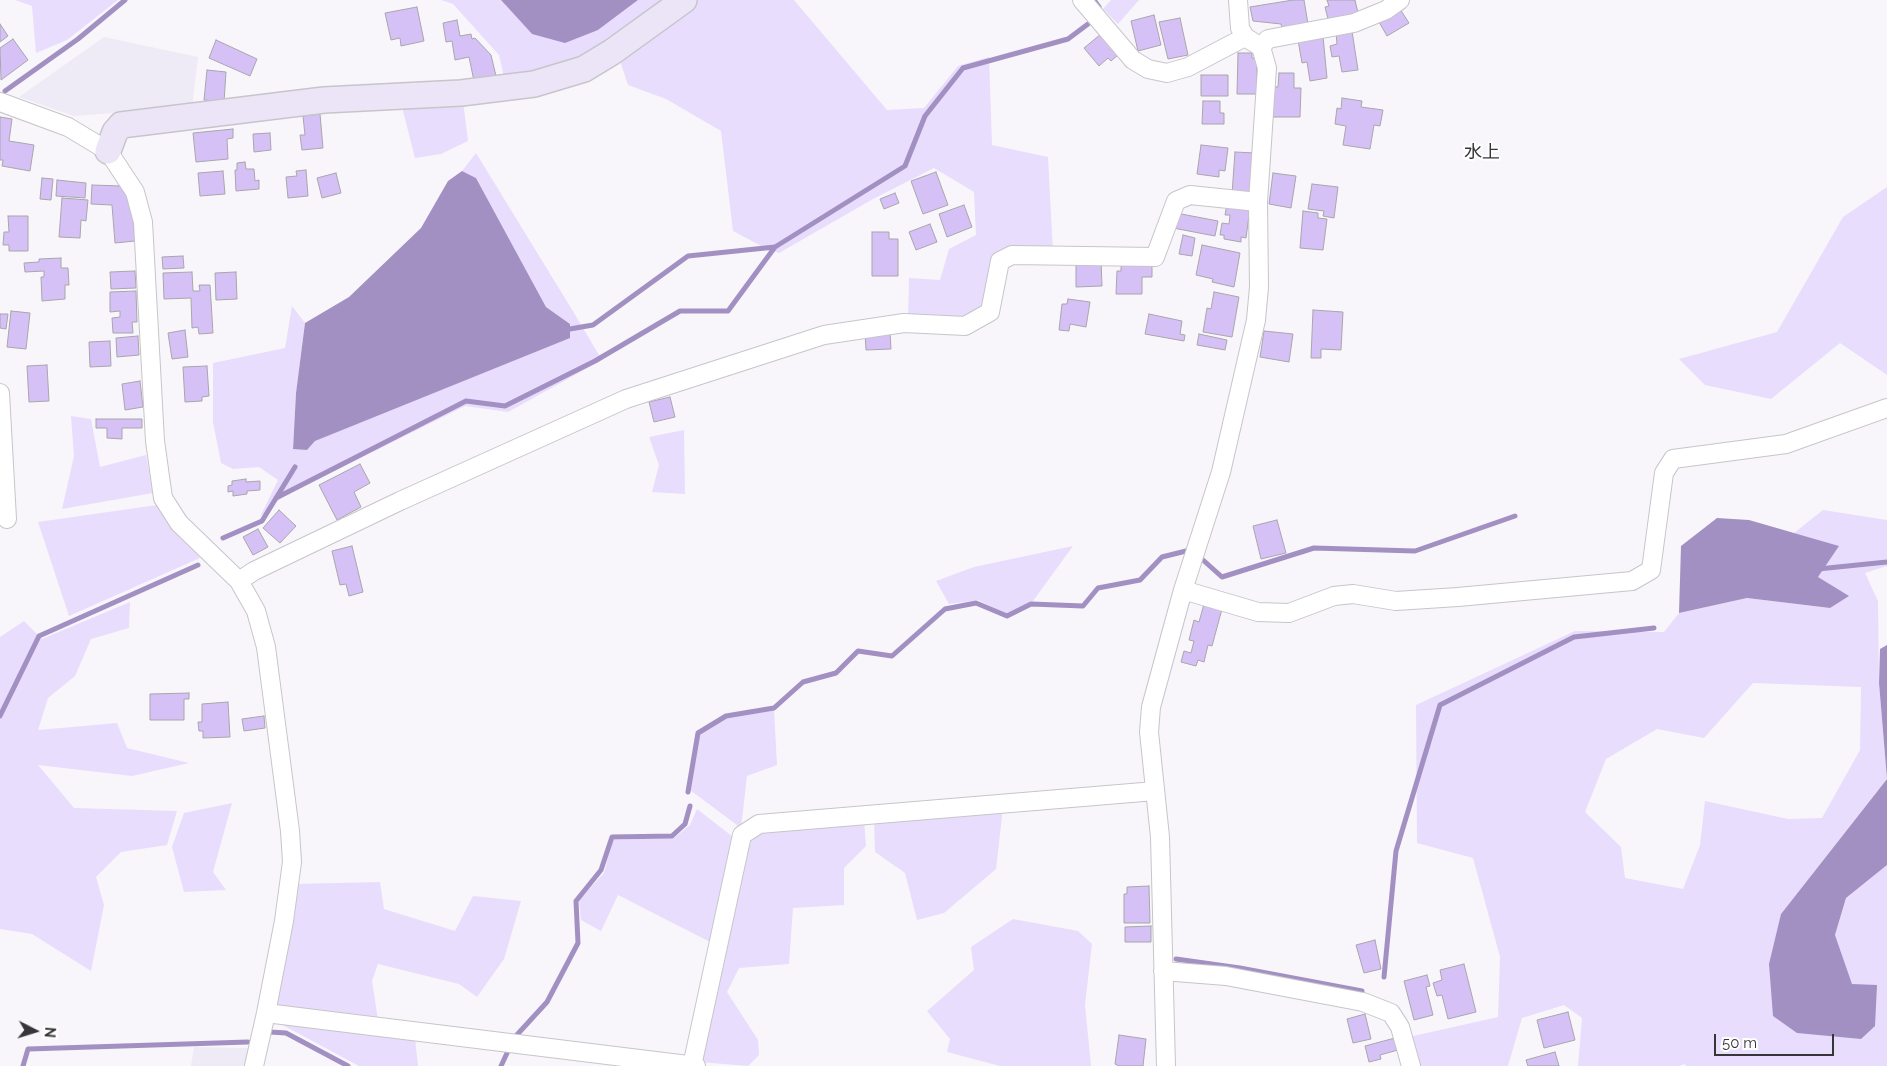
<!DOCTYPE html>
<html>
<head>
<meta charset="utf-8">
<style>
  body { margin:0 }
  #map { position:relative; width:1887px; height:1066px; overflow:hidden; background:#f8f6fb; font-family:Raleway,sans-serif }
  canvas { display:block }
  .north { position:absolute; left:10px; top:1006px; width:50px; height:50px; -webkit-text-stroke:4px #fff; paint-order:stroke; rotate:95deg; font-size:14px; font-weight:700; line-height:20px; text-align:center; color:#363537 }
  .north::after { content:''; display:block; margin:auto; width:18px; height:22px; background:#363537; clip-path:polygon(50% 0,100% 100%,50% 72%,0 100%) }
  .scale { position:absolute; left:1714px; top:1034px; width:120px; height:22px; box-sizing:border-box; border:2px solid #363537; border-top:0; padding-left:6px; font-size:15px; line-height:18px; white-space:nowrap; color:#363537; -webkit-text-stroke:4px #fff; paint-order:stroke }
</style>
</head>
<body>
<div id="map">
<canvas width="1887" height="1066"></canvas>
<div class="north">N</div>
<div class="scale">50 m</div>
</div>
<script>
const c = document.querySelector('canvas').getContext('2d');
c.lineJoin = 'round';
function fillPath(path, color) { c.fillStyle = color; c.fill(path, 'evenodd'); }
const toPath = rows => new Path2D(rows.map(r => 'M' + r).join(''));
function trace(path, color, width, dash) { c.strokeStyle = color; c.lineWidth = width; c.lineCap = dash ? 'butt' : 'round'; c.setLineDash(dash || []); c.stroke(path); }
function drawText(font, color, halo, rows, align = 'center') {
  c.font = font + ' Raleway,"Noto Sans JP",sans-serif'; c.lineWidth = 4; c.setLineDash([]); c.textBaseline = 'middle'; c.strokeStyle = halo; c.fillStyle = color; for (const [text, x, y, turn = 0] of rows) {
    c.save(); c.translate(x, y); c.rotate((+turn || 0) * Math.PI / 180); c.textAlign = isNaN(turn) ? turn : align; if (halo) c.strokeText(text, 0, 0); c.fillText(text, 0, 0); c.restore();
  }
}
fillPath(toPath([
  [104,37,198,57,192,107,74,116,19,97],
  [194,1047,250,1048,246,1066,191,1066]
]), '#eeeaf6');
fillPath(toPath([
  [15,0,118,0,67,40,36,53,32,6],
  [441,0,501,0,532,34,598,30,638,0,667,0,575,63,504,77,499,55,453,4],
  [698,0,794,0,887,110,924,108,958,66,989,57,992,145,1048,157,1053,252,1000,252,985,308,963,320,908,319,909,278,940,280,949,249,976,235,974,192,934,168,873,199,779,253,763,247,733,231,721,131,666,99,628,85,619,58],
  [1111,0,1139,0,1118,24,1103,9],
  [463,101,468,141,441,154,415,158,402,107],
  [476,153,571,308,602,360,508,412,465,406,282,497,260,517,278,480,259,467,233,469,221,463,213,422,213,363,285,348,292,306,305,323,296,393,293,448,307,450,315,441,570,324,546,307,476,178,462,171],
  [1887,187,1887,375,1840,343,1771,399,1705,385,1679,359,1777,332,1843,217],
  [71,416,91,419,100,467,146,455,153,493,62,509,74,456],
  [684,430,685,494,652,492,659,465,649,437],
  [157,505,200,558,69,616,38,522],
  [1823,510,1887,520,1887,566,1865,573,1878,601,1879,683,1887,779,1781,914,1773,1016,1877,985,1852,985,1835,935,1846,898,1887,865,1887,1066,1686,1066,1685,1064,1679,1066,1578,1066,1582,1018,1564,1005,1522,1018,1508,1066,1417,1066,1409,1037,1498,1017,1500,957,1473,858,1417,843,1416,705,1575,631,1664,632,1679,613,1747,598,1830,608,1818,577,1838,546,1794,533],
  [1753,683,1861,687,1860,750,1822,818,1788,819,1705,801,1700,845,1683,889,1625,878,1621,847,1585,812,1606,759,1657,729,1704,738],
  [1073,546,1033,601,1006,614,978,600,949,604,936,581,974,567],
  [130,602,129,628,91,639,75,676,48,698,38,730,117,723,127,748,189,763,132,776,38,765,74,808,177,811,167,845,121,852,96,877,104,905,91,971,32,934,0,929,0,637,24,621,42,639],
  [774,710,777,765,747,776,741,828,690,790,699,735,726,717],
  [232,803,213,872,226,890,184,892,172,847,184,813],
  [1003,808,996,869,944,913,917,920,905,873,875,852,874,821],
  [697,809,737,840,714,944,618,895,601,931,581,920,579,900,604,873,613,840,674,838,690,825],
  [864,820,866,846,844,868,844,905,793,908,789,964,739,968,727,992,758,1040,759,1055,748,1066,700,1062,747,840,760,831],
  [380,882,384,909,455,931,473,896,521,901,504,959,477,997,459,984,378,964,372,981,378,1020,273,1006,294,884],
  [1013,919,1078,931,1092,944,1085,1005,1091,1066,1000,1066,947,1052,950,1039,927,1011,974,970,971,947],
  [277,1022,415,1038,418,1066,359,1066]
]), '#e8ddfc');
fillPath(toPath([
  [501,0,638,0,598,30,565,43,532,34],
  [462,171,476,178,546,307,570,324,570,338,315,441,307,450,293,449,296,393,305,323,349,297,421,228,448,181],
  [1717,518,1749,520,1839,546,1818,577,1849,596,1830,608,1747,598,1679,613,1681,546],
  [1887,645,1887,865,1846,898,1835,935,1852,984,1877,985,1875,1026,1861,1039,1797,1033,1773,1016,1769,964,1781,914,1887,779,1879,683,1880,649]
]), '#a390c3');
trace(toPath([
  [1094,0,1099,7],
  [5,91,78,39,125,0],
  [564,330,593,325,688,256,775,247,905,166,925,116,963,68,1068,39,1088,24],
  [276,498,466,401,505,406,595,361,680,311,728,311,775,247],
  [223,538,262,521,295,467],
  [1203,560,1222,577,1314,548,1415,551,1515,516],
  [1818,569,1887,562],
  [0,716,39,636,198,565],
  [688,792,698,733,726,716,774,708,803,682,836,673,858,651,892,656,945,609,976,603,1007,616,1031,604,1083,606,1098,588,1140,580,1162,557,1186,551],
  [1176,959,1240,968,1362,991],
  [1384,977,1396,851,1440,705,1574,637,1654,628],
  [270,1032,286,1033,348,1066],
  [514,1038,547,1002,578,943,576,901,601,870,612,837,672,836,685,824,690,806],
  [23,1066,28,1049,248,1042],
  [501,1066,508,1051]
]), '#a390c3', 5);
const building = toPath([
  [1293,0,1304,0,1308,24,1282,28,1281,24,1253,21,1250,7,1293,0],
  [1327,0,1355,0,1358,13,1328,19,1325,7,1329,6,1327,0],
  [417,7,424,41,401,46,400,38,391,40,385,13,417,7],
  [1400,9,1409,23,1387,36,1379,22,1400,9],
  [1154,15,1161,45,1138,51,1131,21,1154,15],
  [1180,18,1188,55,1168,59,1159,22,1180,18],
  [457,20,460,36,471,34,472,39,475,38,491,55,496,76,474,81,469,57,455,60,452,41,446,42,443,23,457,20],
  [0,24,8,36,0,42,0,24],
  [1352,31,1358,70,1342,72,1339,56,1332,57,1330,46,1337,44,1336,33,1352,31],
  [1101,34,1118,55,1111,61,1108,58,1099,66,1084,48,1101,34],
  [1323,36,1327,78,1310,81,1307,62,1302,63,1298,40,1323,36],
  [13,39,28,60,1,80,0,48,13,39],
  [216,40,257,59,250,76,209,58,216,40],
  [1238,53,1252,53,1252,58,1257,58,1257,94,1237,94,1238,53],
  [207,70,226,72,224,102,204,100,207,70],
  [1279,73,1294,73,1294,88,1301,88,1300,117,1273,117,1273,87,1278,87,1279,73],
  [1201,75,1228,75,1228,96,1201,96,1201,75],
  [1342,98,1362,101,1361,107,1383,110,1380,126,1374,125,1370,149,1343,145,1346,126,1335,124,1337,108,1341,109,1342,98],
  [1203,101,1220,101,1220,113,1224,113,1224,124,1202,124,1203,101],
  [320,114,323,148,302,150,300,135,305,135,303,116,320,114],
  [0,117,12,119,9,141,34,145,30,171,2,166,3,160,0,160,0,117],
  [233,129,233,138,227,139,228,159,196,162,193,133,233,129],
  [270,133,271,150,254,152,253,134,270,133],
  [1201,145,1228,148,1225,171,1219,170,1219,177,1197,174,1201,145],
  [1235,152,1255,153,1252,195,1232,194,1235,152],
  [245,162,246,169,254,169,255,181,259,180,259,189,236,191,235,170,237,170,237,163,245,162],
  [306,170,308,196,288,198,286,177,297,176,296,171,306,170],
  [223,171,225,194,200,196,198,173,223,171],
  [936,172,948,205,923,214,911,181,936,172],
  [336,173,341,193,322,198,317,178,336,173],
  [1273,173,1296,176,1291,208,1269,204,1273,173],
  [42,178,53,179,51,200,40,199,42,178],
  [57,180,86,183,85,198,56,196,57,180],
  [1312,184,1338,187,1334,218,1323,216,1324,211,1308,209,1312,184],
  [92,185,121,186,132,203,135,241,115,243,112,205,91,204,92,185],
  [895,193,899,203,884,209,880,199,895,193],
  [62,198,88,200,86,221,81,220,80,238,59,237,62,198],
  [1227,204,1250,208,1246,238,1241,237,1241,242,1224,239,1224,235,1220,235,1222,223,1229,224,1230,215,1225,215,1227,204],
  [964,205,972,227,947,237,939,214,964,205],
  [1303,211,1318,213,1318,218,1327,219,1323,250,1300,248,1303,211],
  [1176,213,1218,221,1215,236,1173,228,1176,213],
  [8,216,28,216,28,251,9,251,9,245,3,245,4,232,9,232,8,216],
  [930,224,937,242,916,250,909,232,930,224],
  [872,232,889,232,889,239,898,239,898,276,872,276,872,232],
  [1183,235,1195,238,1192,256,1179,254,1183,235],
  [1202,245,1240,253,1234,287,1212,282,1213,279,1196,275,1202,245],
  [183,256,184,268,163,269,162,257,183,256],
  [61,258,61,268,68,268,69,285,65,285,65,299,42,301,41,277,44,277,44,271,25,272,24,263,39,262,39,259,61,258],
  [1101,260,1102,286,1076,287,1076,261,1101,260],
  [1121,262,1152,263,1152,277,1142,277,1142,294,1116,294,1117,271,1121,271,1121,262],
  [135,271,136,288,111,289,110,272,135,271],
  [192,272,193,291,200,291,199,285,210,285,213,333,199,334,198,327,192,328,191,298,164,299,163,273,192,272],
  [236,272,237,299,216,300,215,273,236,272],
  [136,291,137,322,132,322,133,333,113,333,112,318,120,317,120,311,110,312,110,292,136,291],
  [1214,292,1239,297,1232,337,1203,332,1207,308,1211,309,1214,292],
  [1068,299,1090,302,1086,327,1070,324,1069,331,1059,330,1062,304,1067,304,1068,299],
  [1313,310,1343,312,1341,350,1321,349,1321,358,1311,358,1313,310],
  [11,311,30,313,26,349,7,347,11,311],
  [0,314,8,314,6,329,0,328,0,314],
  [1149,314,1182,321,1180,334,1185,335,1184,341,1145,334,1149,314],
  [185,330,188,357,172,359,168,333,185,330],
  [1264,331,1293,334,1289,362,1260,357,1264,331],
  [890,332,891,349,866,350,865,333,890,332],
  [1199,334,1227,340,1225,350,1197,345,1199,334],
  [138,336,139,355,117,357,116,338,138,336],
  [110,341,111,366,90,367,89,342,110,341],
  [47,365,49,401,29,402,27,366,47,365],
  [207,366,209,396,202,397,202,401,185,402,183,367,207,366],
  [140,381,143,407,125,410,122,384,140,381],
  [670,397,675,417,654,422,649,402,670,397],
  [96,419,142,419,142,428,122,428,122,439,107,438,107,428,96,428,96,419],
  [360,464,370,483,354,492,361,507,337,520,319,485,360,464],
  [246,479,246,482,260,481,260,490,247,491,247,494,233,496,233,491,228,492,228,486,232,485,232,481,246,479],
  [279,510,296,526,280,543,263,528,279,510],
  [1277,520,1286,553,1261,559,1253,526,1277,520],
  [258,529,268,547,253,555,243,537,258,529],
  [352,546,363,592,349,596,346,584,340,585,332,551,352,546],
  [1204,604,1222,609,1212,646,1208,645,1204,662,1198,660,1196,666,1181,662,1184,651,1191,653,1194,641,1189,640,1194,620,1199,622,1204,604],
  [189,693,189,699,184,699,184,720,150,720,150,694,189,693],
  [228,702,230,737,203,738,203,731,199,731,198,722,202,722,202,704,228,702],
  [264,716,265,728,244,731,242,719,264,716],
  [1149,886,1150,923,1124,923,1124,894,1127,894,1127,887,1149,886],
  [1151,926,1151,942,1125,942,1125,927,1151,926],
  [1375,940,1381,969,1364,973,1356,945,1375,940],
  [1464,964,1476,1012,1448,1019,1442,995,1437,996,1433,983,1442,980,1440,970,1464,964],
  [1427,975,1430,986,1426,987,1433,1015,1414,1020,1404,981,1427,975],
  [1568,1012,1575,1040,1544,1048,1537,1020,1568,1012],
  [1365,1014,1371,1039,1353,1043,1347,1019,1365,1014],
  [1119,1035,1146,1039,1143,1066,1119,1066,1115,1064,1119,1035],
  [1395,1038,1398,1050,1380,1055,1381,1059,1369,1062,1365,1046,1395,1038],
  [1555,1052,1559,1066,1528,1066,1526,1060,1555,1052]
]);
fillPath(building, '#d5c1f6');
trace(building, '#a8a6ab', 1);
const street = toPath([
  [1082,0,1133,60,1148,69,1167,73,1188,67,1245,37],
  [1261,47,1268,39,1354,23,1386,10,1400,0],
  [0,102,68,127,108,151,135,192,143,222,155,441,163,498,179,523,239,581,256,611,266,647,290,831,292,862,284,921,266,1013,254,1066],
  [0,393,7,519],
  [239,581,254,571,400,501,626,399,824,335,904,323,965,326,990,312,1000,261,1012,255,1155,257,1176,201,1190,195,1258,202],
  [1183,590,1258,612,1289,613,1334,596,1353,594,1396,601,1458,597,1632,581,1651,570,1664,473,1673,459,1786,444,1887,408],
  [1163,971,1226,976,1363,1002,1391,1013,1400,1027,1411,1066],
  [266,1013,696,1066],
  [692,1066,742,835,759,824,1155,791],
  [1166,1066,1160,837,1149,732,1151,707,1183,590,1221,472,1256,320,1259,287,1258,202,1267,68,1261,47,1245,37,1240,28,1238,0]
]);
const secondary = toPath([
  [108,151,115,132,121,125,324,100,461,93,534,84,584,69,612,52,684,0]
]);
trace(street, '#c7c5ca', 20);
trace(secondary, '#c7c5ca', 28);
trace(street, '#fff', 18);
trace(secondary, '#ece5f8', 25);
drawText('18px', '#363537', '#fff', [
  ["水上",1482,153]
]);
</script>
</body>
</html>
